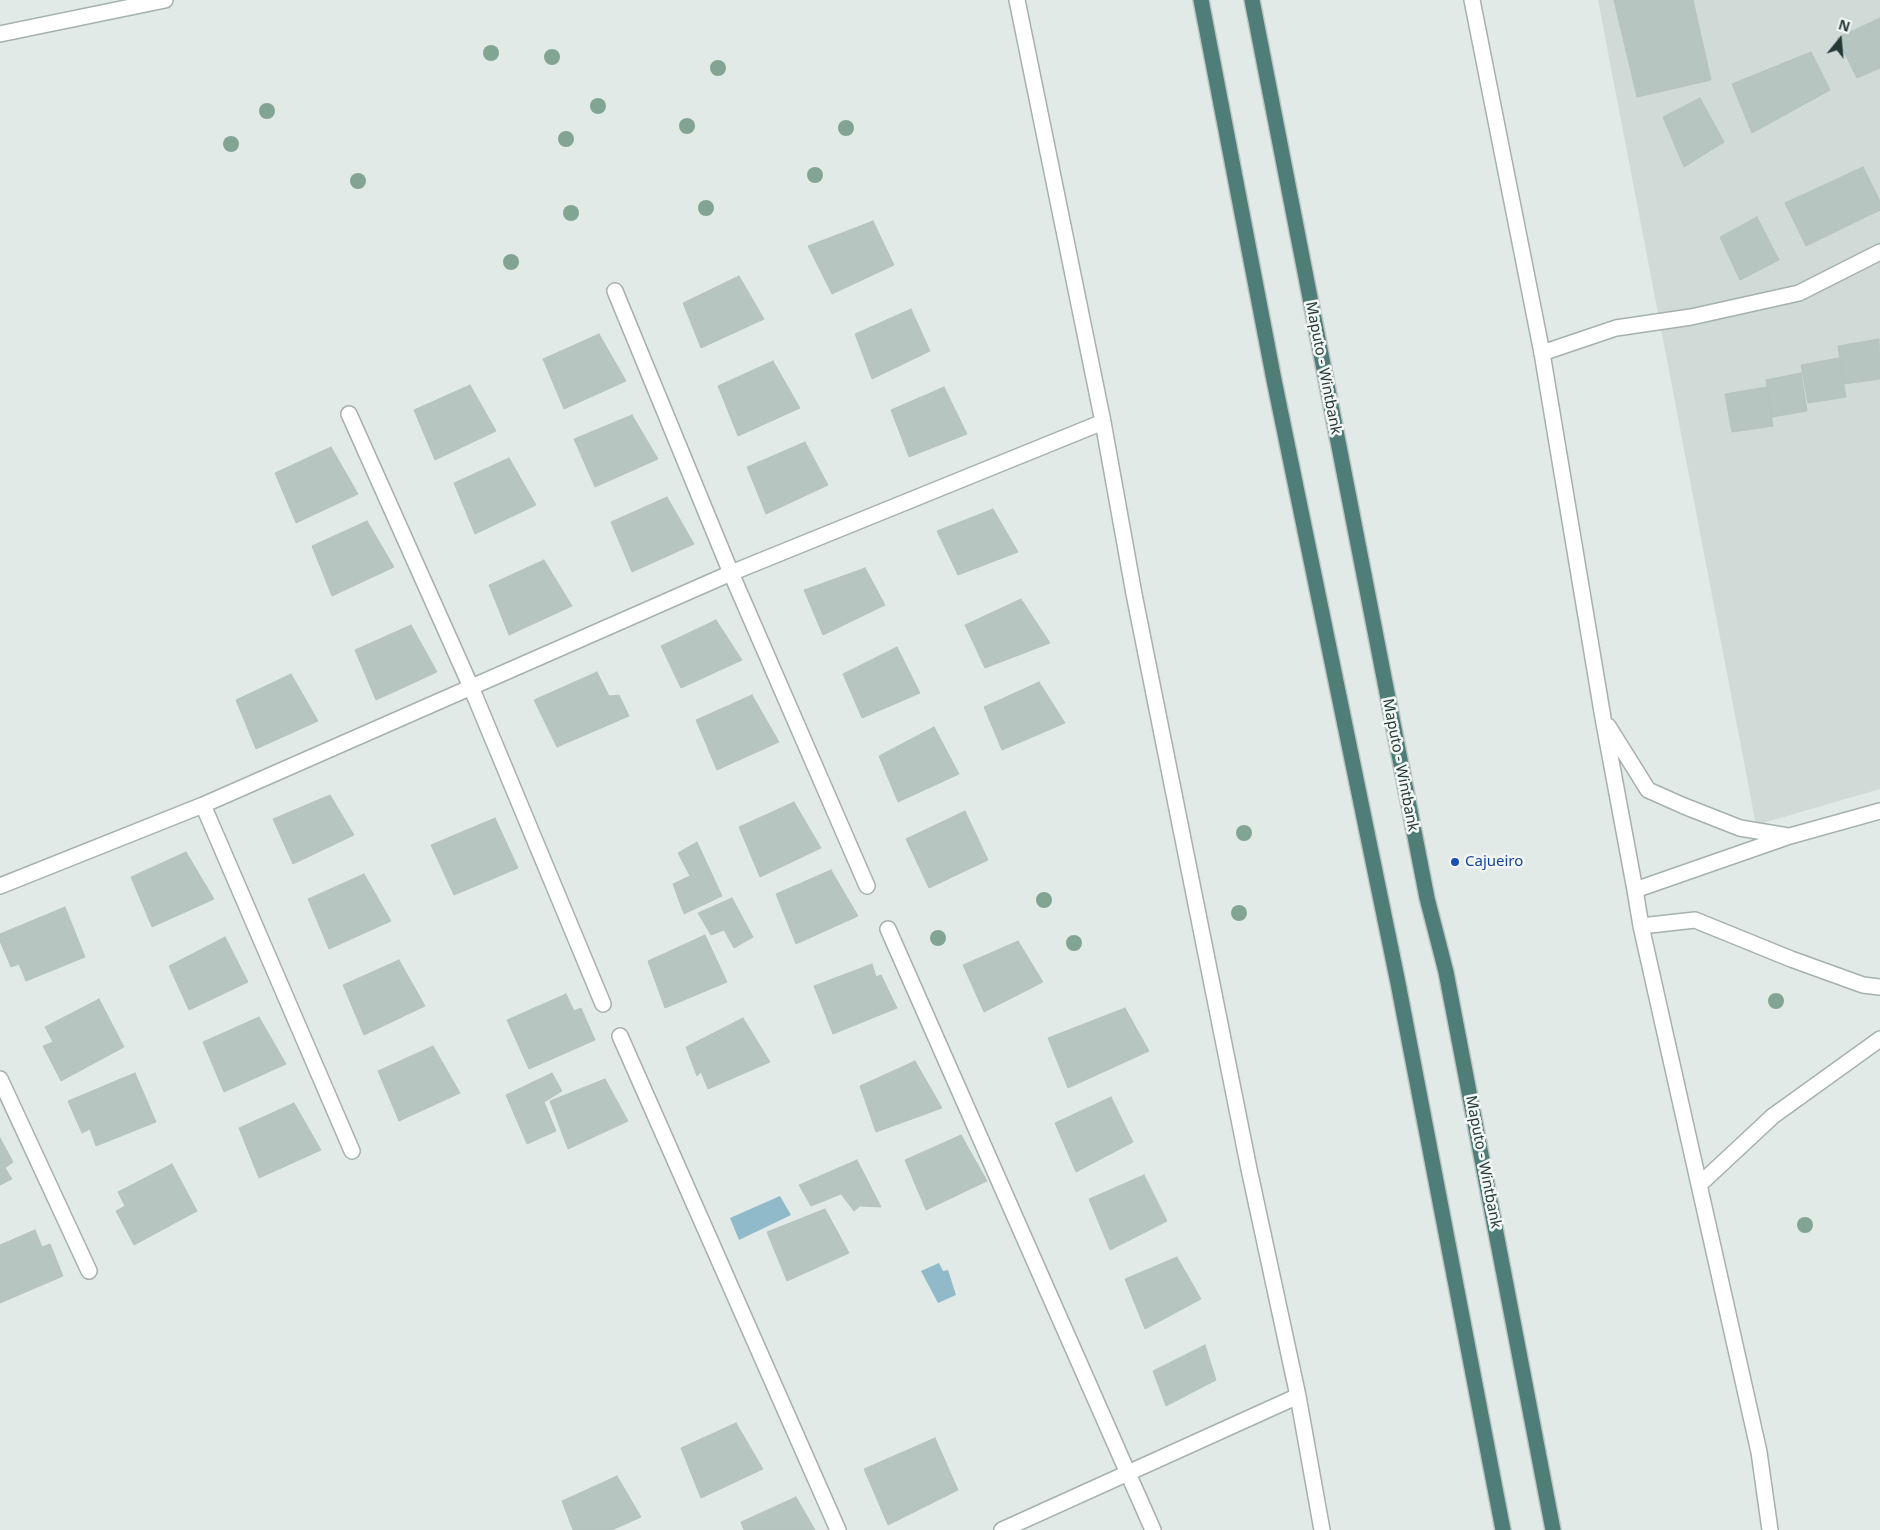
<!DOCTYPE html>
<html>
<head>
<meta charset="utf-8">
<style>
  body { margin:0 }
  #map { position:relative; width:1880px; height:1530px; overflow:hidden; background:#e2eae7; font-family:"Noto Sans",sans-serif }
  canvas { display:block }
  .north { position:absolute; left:1815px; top:15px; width:50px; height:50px; -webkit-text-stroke:4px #f2f7f5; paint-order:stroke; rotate:17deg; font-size:14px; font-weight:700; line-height:20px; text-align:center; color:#243936 }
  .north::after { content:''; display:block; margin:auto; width:18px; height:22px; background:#243936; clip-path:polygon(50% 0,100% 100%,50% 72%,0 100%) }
</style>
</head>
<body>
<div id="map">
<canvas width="1880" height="1530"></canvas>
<div class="north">N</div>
</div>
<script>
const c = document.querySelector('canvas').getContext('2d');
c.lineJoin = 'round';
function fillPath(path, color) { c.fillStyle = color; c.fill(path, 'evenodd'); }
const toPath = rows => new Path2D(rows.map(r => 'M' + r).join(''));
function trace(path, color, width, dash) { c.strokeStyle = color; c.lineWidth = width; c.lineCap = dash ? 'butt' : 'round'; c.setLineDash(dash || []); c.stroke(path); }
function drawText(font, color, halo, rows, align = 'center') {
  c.font = font + ' "Noto Sans",sans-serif'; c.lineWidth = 5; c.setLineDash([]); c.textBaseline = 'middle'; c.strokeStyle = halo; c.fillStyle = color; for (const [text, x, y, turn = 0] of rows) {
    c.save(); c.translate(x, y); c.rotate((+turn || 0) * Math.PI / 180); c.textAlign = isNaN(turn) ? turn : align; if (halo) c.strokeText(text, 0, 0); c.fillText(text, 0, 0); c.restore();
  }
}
fillPath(toPath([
  [1598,0,1880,0,1880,789,1756,825]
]), '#d0dad7');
fillPath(toPath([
  [780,1196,791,1215,739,1240,730,1218],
  [939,1263,943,1271,948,1270,956,1295,938,1303,921,1271]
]), '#90bac9');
const building = toPath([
  [1614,0,1693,0,1711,80,1637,97,1614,0],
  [1880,18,1880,68,1857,78,1837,38,1880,18],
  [1811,52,1830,90,1752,133,1732,84,1811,52],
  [1700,98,1724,142,1684,167,1663,117,1700,98],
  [1863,167,1880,201,1880,210,1806,246,1785,203,1863,167],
  [1757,217,1779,260,1740,280,1720,237,1757,217],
  [873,221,894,265,832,294,808,246,873,221],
  [739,276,764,319,701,348,683,303,739,276],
  [911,309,930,351,872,379,855,334,911,309],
  [599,334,626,381,564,409,543,359,599,334],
  [1879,339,1880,379,1844,384,1838,346,1879,339],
  [1839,358,1846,397,1808,403,1801,365,1839,358],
  [773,361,800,408,738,436,718,386,773,361],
  [1801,373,1807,411,1772,417,1766,380,1801,373],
  [470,385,496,431,435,460,414,410,470,385],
  [944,387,967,434,909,457,891,410,944,387],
  [1767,387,1773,426,1732,432,1725,394,1767,387],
  [632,415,658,459,595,487,574,439,632,415],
  [805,442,828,485,766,514,747,467,805,442],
  [331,447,358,494,296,523,275,473,331,447],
  [509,458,536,505,475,534,454,483,509,458],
  [667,497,694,544,632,572,611,522,667,497],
  [993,509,1018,552,958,575,937,531,993,509],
  [367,521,394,567,332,596,312,546,367,521],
  [544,560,572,606,509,635,489,585,544,560],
  [865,568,885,605,823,635,804,590,865,568],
  [1021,599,1050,643,985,668,965,625,1021,599],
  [716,620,742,660,681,688,661,646,716,620],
  [411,625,437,672,376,700,355,650,411,625],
  [897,647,920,693,862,718,843,674,897,647],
  [597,672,609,696,619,695,629,716,557,747,534,700,597,672],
  [291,674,318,721,256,749,236,700,291,674],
  [1039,682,1065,723,1002,750,984,707,1039,682],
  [752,695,779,742,717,770,696,720,752,695],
  [934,727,959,774,898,802,879,756,934,727],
  [330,795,354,835,293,864,273,819,330,795],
  [794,802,821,848,760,877,739,827,794,802],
  [965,811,988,860,929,888,906,839,965,811],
  [495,818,518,868,454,895,431,845,495,818],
  [697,842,722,896,684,914,673,884,690,876,678,853,697,842],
  [186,852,214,899,152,927,131,877,186,852],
  [831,870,858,916,796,944,776,894,831,870],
  [364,874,391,921,329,949,308,899,364,874],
  [732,898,753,937,734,948,724,930,711,935,698,913,732,898],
  [65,907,85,957,26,981,19,964,11,967,0,941,0,934,65,907],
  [705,935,727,982,665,1008,648,961,705,935],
  [225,937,248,982,189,1010,169,966,225,937],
  [1018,941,1043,982,984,1012,963,965,1018,941],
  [399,960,425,1006,364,1035,343,985,399,960],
  [872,964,876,977,881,975,897,1008,833,1034,814,986,872,964],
  [566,994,574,1011,581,1008,595,1040,529,1069,507,1020,566,994],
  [99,999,124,1047,61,1081,43,1046,53,1042,45,1027,99,999],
  [1125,1008,1149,1051,1068,1088,1048,1038,1125,1008],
  [259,1017,286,1064,224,1092,203,1042,259,1017],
  [743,1018,770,1062,708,1089,701,1072,697,1076,686,1047,743,1018],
  [433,1046,460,1093,399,1121,378,1071,433,1046],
  [915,1061,942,1108,876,1132,860,1086,915,1061],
  [135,1073,156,1122,96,1146,90,1129,82,1133,68,1101,135,1073],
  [552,1073,562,1091,544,1102,556,1131,527,1144,506,1095,552,1073],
  [605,1079,628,1121,568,1149,550,1101,605,1079],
  [1111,1097,1133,1142,1076,1172,1055,1123,1111,1097],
  [294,1103,321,1150,259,1178,239,1128,294,1103],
  [961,1135,987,1181,926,1210,905,1160,961,1135],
  [0,1138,13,1162,5,1168,12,1179,0,1185,0,1138],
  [857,1160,881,1207,860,1206,854,1211,841,1194,811,1206,799,1185,857,1160],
  [172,1164,197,1211,134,1245,116,1211,125,1206,118,1192,172,1164],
  [1144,1175,1167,1221,1110,1250,1089,1199,1144,1175],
  [825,1209,849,1253,787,1281,767,1232,825,1209],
  [35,1230,42,1247,50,1244,63,1276,0,1303,0,1245,35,1230],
  [1177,1257,1201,1299,1145,1329,1125,1279,1177,1257],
  [1205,1345,1216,1380,1166,1406,1153,1371,1205,1345],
  [736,1423,763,1469,701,1498,681,1448,736,1423],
  [935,1438,958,1490,888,1525,864,1469,935,1438],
  [617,1476,641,1517,612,1530,573,1530,562,1501,617,1476],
  [796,1497,815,1530,744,1530,741,1522,796,1497]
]);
fillPath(building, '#b7c5c1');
trace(building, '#b5c3bf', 1);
const service = toPath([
  [1542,353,1616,328,1691,317,1799,293,1880,252]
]);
const minor = toPath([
  [1017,0,1103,422,1134,594,1249,1169,1298,1396,1322,1530],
  [1472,0,1542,353,1603,718,1635,890,1641,926,1759,1452,1770,1530],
  [0,34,165,0],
  [615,291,731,573,867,886],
  [349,414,471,687,603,1004],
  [1608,726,1648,790,1684,806,1740,828,1788,836],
  [203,805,352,1151],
  [0,886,203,805,731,573,1103,422],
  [1635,890,1790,836,1880,811],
  [1641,926,1695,920,1791,959,1863,985,1880,987],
  [888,929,1153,1530],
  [620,1036,838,1530],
  [0,1079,89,1271],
  [1699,1185,1773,1116,1880,1039],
  [1002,1530,1298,1396]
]);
const trunk = toPath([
  [1201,0,1274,380,1398,983,1503,1530],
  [1252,0,1427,898,1446,972,1553,1530]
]);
trace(service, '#a5b1ae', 18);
trace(minor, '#a5b1ae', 18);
trace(trunk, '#bdc4c3', 18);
trace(service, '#fff', 15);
trace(minor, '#fff', 15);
trace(trunk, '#4f7e79', 15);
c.fillStyle = '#82a593';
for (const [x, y] of [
  [491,53],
  [552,57],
  [718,68],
  [598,106],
  [267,111],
  [687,126],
  [846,128],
  [566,139],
  [231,144],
  [815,175],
  [358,181],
  [706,208],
  [571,213],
  [511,262],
  [1244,833],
  [1044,900],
  [1239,913],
  [938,938],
  [1074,943],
  [1776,1001],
  [1805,1225]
]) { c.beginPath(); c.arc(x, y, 8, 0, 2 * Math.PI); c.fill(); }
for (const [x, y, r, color] of [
  [1455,862,5,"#1a4fb4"]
]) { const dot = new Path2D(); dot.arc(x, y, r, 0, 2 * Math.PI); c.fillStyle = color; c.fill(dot); trace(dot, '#f2f7f5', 2); }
drawText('15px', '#243936', '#f2f7f5', [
  ["Maputo - Wintbank",1323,368,79],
  ["Maputo - Wintbank",1400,765,79],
  ["Maputo - Wintbank",1483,1162,79]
]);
drawText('15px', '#164399', '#f2f7f5', [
  ["Cajueiro",1465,862]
], 'left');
</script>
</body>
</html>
